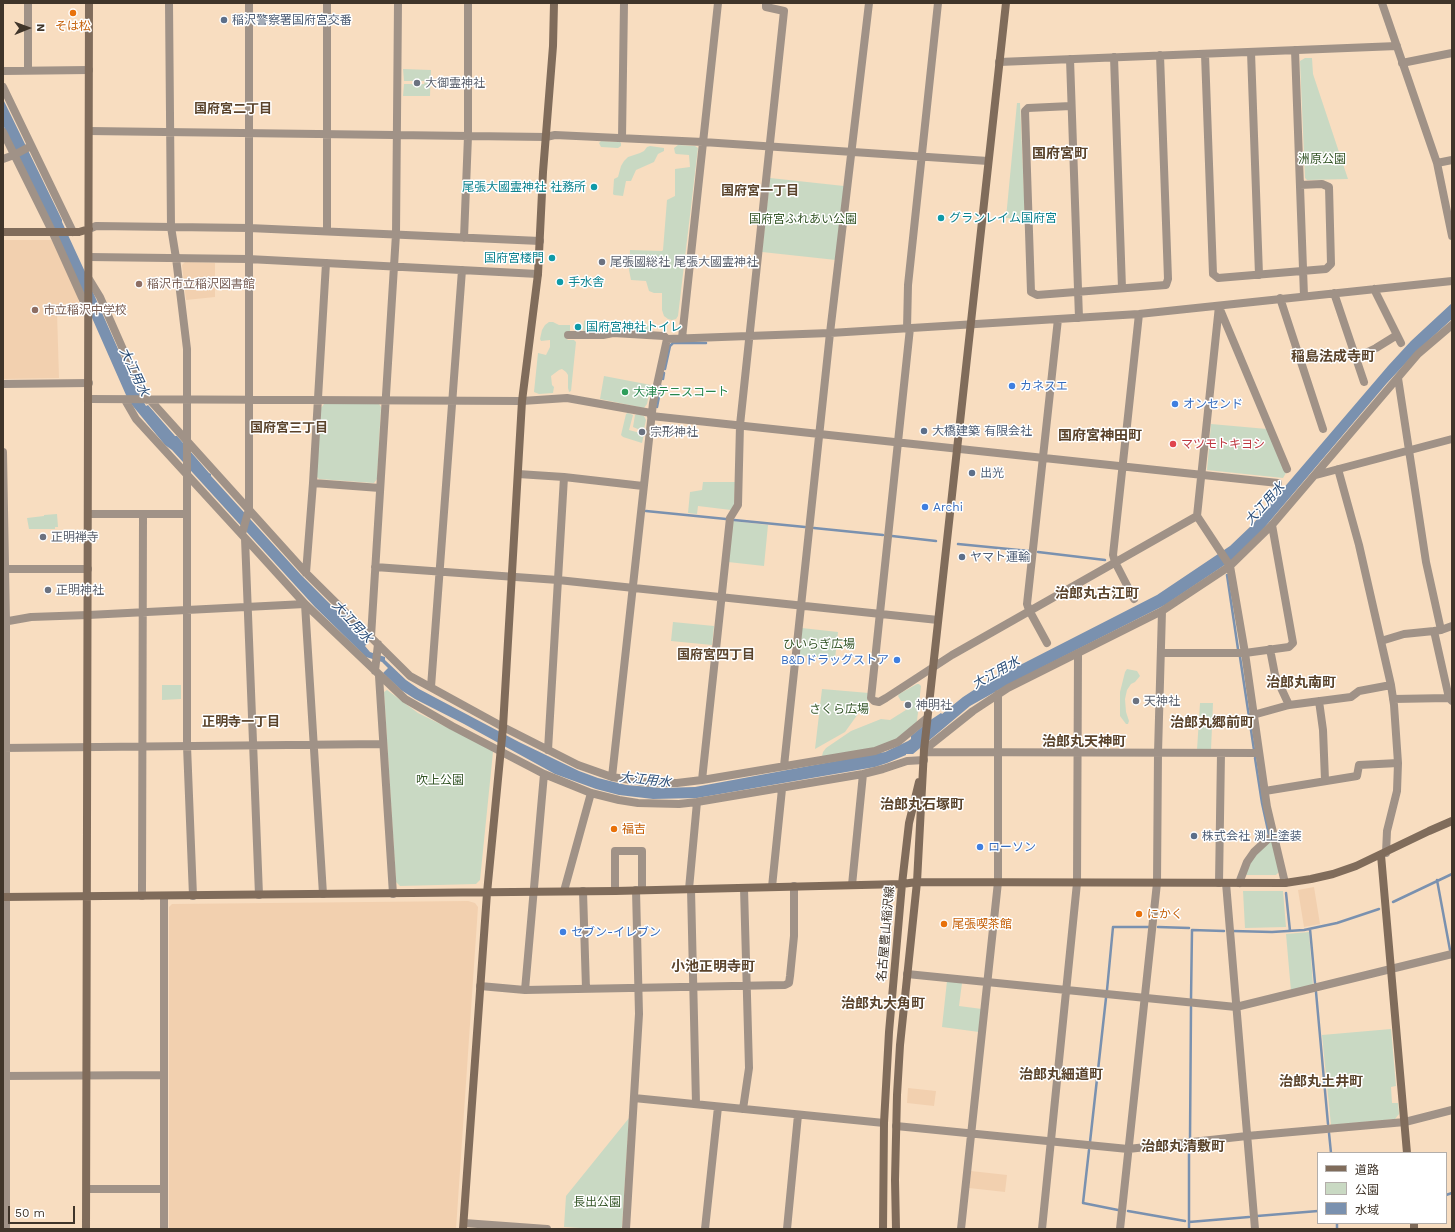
<!DOCTYPE html>
<html>
<head>
<meta charset="utf-8">
<style>
  body { margin:0 }
  #map { position:relative; width:1455px; height:1232px; overflow:hidden; background:#f8ddc0; font-family:"Work Sans","Noto Sans JP",sans-serif }
  canvas { display:block }
  .frame { position:absolute; inset:0; border:4px solid #40352a; pointer-events:none }
  .legend { position:absolute; left:1317px; top:1152px; width:130px; height:72px; box-sizing:border-box; background:#fff; border:1px solid #b3aeaa; margin:0; padding:5px 7px; list-style:none; font-size:12px; color:#40352a }
  .legend li { display:flex; align-items:center; gap:8px; height:20px }
  .legend b { width:20px; border:1px solid #b3aeaa }
  .north { position:absolute; left:8px; top:8px; width:40px; height:40px; -webkit-text-stroke:3px #fff; paint-order:stroke; rotate:89deg; font-size:11px; font-weight:700; line-height:16px; text-align:center; color:#40352a }
  .north::after { content:''; display:block; margin:auto; width:14px; height:18px; background:#40352a; clip-path:polygon(50% 0,100% 100%,50% 72%,0 100%) }
  .scale { position:absolute; left:8px; top:1206px; width:67px; height:18px; box-sizing:border-box; border:2px solid #40352a; border-top:0; padding-left:5px; font-size:12px; line-height:14px; white-space:nowrap; color:#40352a; -webkit-text-stroke:3px #fff; paint-order:stroke }
</style>
</head>
<body>
<div id="map">
<canvas width="1455" height="1232"></canvas>
<div class="frame"></div>
<ul class="legend">
<li><b style="height:5px;background:#806c5b"></b>道路</li>
<li><b style="height:11px;background:#c9d9c3"></b>公園</li>
<li><b style="height:11px;background:#7a91af"></b>水域</li>
</ul>
<div class="north">N</div>
<div class="scale">50 m</div>
</div>
<script>
const c = document.querySelector('canvas').getContext('2d');
c.lineJoin = 'round';
function fillPath(path, color) { c.fillStyle = color; c.fill(path, 'evenodd'); }
const toPath = rows => new Path2D(rows.map(r => 'M' + r).join(''));
function trace(path, color, width, dash) { c.strokeStyle = color; c.lineWidth = width; c.lineCap = dash ? 'butt' : 'round'; c.setLineDash(dash || []); c.stroke(path); }
function drawText(font, color, halo, rows, align = 'center') {
  c.font = font + ' "Work Sans","Noto Sans JP",sans-serif'; c.lineWidth = 3; c.setLineDash([]); c.textBaseline = 'middle'; c.strokeStyle = halo; c.fillStyle = color; for (const [text, x, y, turn = 0] of rows) {
    c.save(); c.translate(x, y); c.rotate((+turn || 0) * Math.PI / 180); c.textAlign = isNaN(turn) ? turn : align; if (halo) c.strokeText(text, 0, 0); c.fillText(text, 0, 0); c.restore();
  }
}
fillPath(toPath([
  [3,240,54,240,78,295,79,309,57,312,59,378,3,379],
  [185,262,215,263,215,297,186,300,182,265],
  [1314,887,1320,924,1304,927,1298,890],
  [468,901,475,903,478,907,456,1229,169,1229,169,907,172,904],
  [908,1088,936,1091,934,1106,907,1103],
  [971,1171,1007,1175,1005,1192,969,1188]
]), '#f2d0af');
fillPath(toPath([
  [1305,58,1312,58,1313,74,1348,179,1307,180,1305,178,1300,61],
  [403,69,431,70,430,96,403,96,404,84,424,84,425,81,404,81],
  [1017,103,1020,103,1025,218,1006,218],
  [601,141,620,142,621,143,621,146,618,148,601,147,599,143],
  [678,145,695,146,698,148,678,316,676,319,672,320,668,319,664,316,662,310,662,293,654,293,649,291,646,281,631,280,629,270,630,250,662,251,663,250,667,200,675,196,675,169,690,167,689,155,676,154,675,153,674,148],
  [650,146,664,148,664,151,658,154,654,162,636,170,631,181,626,181,623,196,614,195,613,194,614,179,618,177,621,166,624,161,628,157,640,153,644,151,647,147],
  [770,178,844,186,836,260,762,252],
  [585,320,590,323,609,324,613,325,649,326,651,328,651,330,650,331,612,330,585,332,583,331,584,321],
  [549,322,553,322,559,325,570,325,570,331,566,338,568,340,574,340,576,342,571,391,569,392,568,388,568,375,566,372,562,369,559,370,551,376,552,385,554,387,553,393,539,394,534,392,538,353,546,355,550,347,550,340,541,341,540,339,542,330,545,325],
  [604,376,651,385,647,404,644,408,600,399],
  [324,404,379,404,381,407,377,479,374,483,319,479,316,476,321,408],
  [628,413,633,415,629,430,644,434,642,443,623,437,621,435,626,414],
  [637,414,644,416,646,420,644,429,640,430,633,427,635,415],
  [1211,424,1267,429,1286,473,1283,478,1207,470],
  [703,482,735,482,734,505,731,510,698,506,697,514,688,513,690,492,702,490],
  [57,514,58,527,55,527,55,529,29,529,27,518,44,516,44,515],
  [733,521,768,525,764,566,728,562],
  [673,622,714,626,712,645,671,641],
  [802,628,838,632,835,659,799,655],
  [1127,669,1137,671,1140,676,1135,682,1131,684,1127,690,1125,699,1126,712,1129,721,1128,724,1126,724,1120,716,1120,692,1125,672],
  [917,684,919,684,921,686,917,721,915,725,898,739,879,747,823,757,822,756,823,752,826,748,851,731,881,719,890,720,909,708,911,704,909,701,901,701,898,696,899,694],
  [162,685,181,685,181,699,162,700],
  [822,689,869,693,868,700,845,732,815,749],
  [387,690,418,713,491,749,493,752,480,880,476,884,400,886,396,882,384,692],
  [1200,703,1213,703,1211,750,1197,750],
  [1268,842,1272,842,1280,871,1276,875,1246,875,1248,863],
  [1243,891,1283,891,1286,927,1245,928],
  [1309,932,1313,985,1291,991,1286,934],
  [947,981,962,983,959,1006,982,1009,979,1032,942,1027],
  [1391,1029,1396,1086,1391,1087,1392,1103,1398,1103,1399,1114,1395,1119,1331,1125,1322,1035],
  [629,1118,622,1227,620,1229,596,1229,564,1227,566,1196]
]), '#c9d9c3');
fillPath(toPath([
  [3,99,62,220,62,222,92,287,92,290,133,383,146,406,148,405,175,436,177,436,209,473,211,474,211,476,301,575,364,638,369,641,365,646,370,652,385,657,385,660,406,680,419,689,519,742,579,771,598,778,626,785,662,788,695,787,885,752,908,741,911,739,911,736,929,721,941,713,942,714,963,697,983,684,1157,595,1230,546,1252,525,1388,366,1411,341,1452,303,1452,319,1416,352,1387,383,1264,528,1232,560,1165,605,1011,683,970,706,913,754,906,754,906,755,887,763,875,767,697,798,653,799,619,795,596,789,555,774,464,724,415,699,401,690,383,673,388,668,382,662,366,657,315,607,172,450,165,445,132,405,126,395,48,218,3,125]
]), '#7a91af');
trace(toPath([
  [665,369,670,346,673,343,706,343],
  [663,379,664,373],
  [657,407,661,386],
  [646,511,726,519],
  [734,520,805,527],
  [814,528,883,535],
  [892,536,936,541],
  [958,544,1029,551],
  [1038,552,1105,560],
  [1227,575,1238,649],
  [1240,657,1254,750],
  [1255,758,1262,803,1269,835],
  [1437,880,1450,950],
  [1286,893,1290,931],
  [1393,902,1452,874],
  [1158,927,1189,928],
  [1310,929,1315,983],
  [1233,931,1272,932,1304,930,1337,923,1379,909],
  [1107,990,1113,927,1149,927],
  [1316,992,1328,1124],
  [1191,999,1192,930,1224,931],
  [1329,1133,1331,1153],
  [1190,1139,1191,1007],
  [1090,1142,1106,998],
  [1089,1150,1083,1203,1118,1210],
  [1446,1195,1452,1193],
  [1128,1211,1185,1221],
  [1257,1216,1318,1211],
  [1189,1222,1249,1217],
  [1337,1223,1337,1229],
  [1189,1229,1189,1148]
]), '#7a91af', 2.5);
trace(toPath([
  [28,3,28,70],
  [169,3,171,227,176,258,187,349,187,746,193,896],
  [1382,3,1437,163,1452,236],
  [1295,50,1304,296],
  [1251,52,1259,275],
  [1205,54,1213,274,1218,278,1326,269,1331,264,1329,187,1322,184,1300,185],
  [1114,57,1122,288],
  [1070,59,1079,318],
  [999,62,1397,46],
  [1402,63,1452,53],
  [3,71,89,70],
  [3,87,73,232],
  [1071,106,1028,108,1025,111,1031,292,1037,295,1166,285,1168,279,1160,55],
  [89,131,546,137,555,135,703,142,988,161],
  [3,132,52,231,89,313],
  [622,138,624,3],
  [3,159,14,155,31,146],
  [1437,163,1452,160],
  [89,229,96,226,249,228,540,241],
  [327,231,327,3],
  [464,238,468,136,468,3],
  [89,257,248,259,538,274],
  [89,279,100,297,133,372,147,400],
  [1374,289,1401,343],
  [1334,293,1364,382],
  [1280,298,1323,429],
  [1219,306,1197,516,1230,566,1245,653,1267,807,1285,883],
  [1219,307,1287,469],
  [910,328,871,698,874,701,879,702,886,698,952,655,1197,516],
  [907,329,908,285,938,3],
  [568,335,603,335,613,333,664,336,667,339],
  [682,338,718,3],
  [1355,358,1376,348,1397,335],
  [1398,378,1426,562,1441,630,1434,631,1449,698,1452,701],
  [3,384,89,383],
  [89,399,522,401,567,398,651,413],
  [125,400,136,419,245,538,259,895],
  [150,400,306,573,410,676,503,727,578,765,612,777,650,783,677,783,702,780,875,751,898,742,927,718],
  [651,416,1278,483],
  [3,452,6,622,6,1229],
  [1338,469,1359,545,1391,685,1394,705,1398,763,1397,791,1387,831,1386,853],
  [518,474,564,477,643,486],
  [1316,475,1452,439],
  [313,483,380,488],
  [88,514,186,514],
  [242,534,249,509,249,3],
  [245,538,305,604,405,699,452,726,544,774,591,793,619,800,638,803,679,804,697,802,863,774,883,769,907,761,924,760],
  [375,567,558,580,938,620],
  [5,569,88,569],
  [306,573,313,483,326,263],
  [1134,599,1115,562,1113,555,1139,314],
  [305,604,323,894],
  [3,622,31,617,88,615,305,604],
  [1441,630,1452,626],
  [371,637,396,234,398,3],
  [1381,641,1404,634,1434,631],
  [1047,643,1029,610,1027,604,1058,319],
  [1270,649,1275,675,1289,705],
  [1161,653,1245,653,1289,647,1293,643,1272,525],
  [375,671,378,644],
  [379,676,393,894],
  [431,687,462,270],
  [1393,699,1449,698],
  [1319,701,1323,730,1325,780],
  [1253,715,1289,705,1351,697,1359,691,1391,685],
  [3,748,383,744],
  [548,750,564,477],
  [924,750,973,711,1008,688,1162,611,1230,566,1272,525,1418,354,1452,325],
  [924,752,1259,753],
  [784,766,830,333,869,3],
  [612,777,653,403,667,339,830,333,1139,314,1452,281],
  [702,780,730,518,738,505,740,425,784,11,766,7,766,3],
  [1265,791,1357,776,1359,765,1398,763],
  [1219,883,1221,753],
  [1226,883,1255,1229],
  [1239,883,1247,862,1254,852,1268,839,1274,837],
  [852,885,863,774],
  [772,887,782,789],
  [689,889,697,802],
  [691,889,696,1104],
  [564,891,591,793],
  [583,891,586,989],
  [615,891,615,851,642,851,642,890],
  [142,896,143,514],
  [907,974,1236,1007,1452,954],
  [480,986,525,990,785,985,789,983,790,976,794,936,794,886],
  [525,990,544,774],
  [3,1076,164,1075],
  [634,1098,884,1123],
  [743,1109,749,1068,744,888],
  [896,1126,1128,1149,1247,1136,1405,1122,1452,1110],
  [87,1189,164,1189],
  [464,1223,547,1229],
  [164,1229,164,896],
  [626,1229,639,1014,636,890],
  [705,1229,718,1107],
  [787,1229,798,1115],
  [961,1229,998,882,998,694],
  [1042,1229,1077,883,1078,653],
  [1120,1229,1157,883,1158,753,1162,611]
]), '#a09287', 8);
trace(toPath([
  [3,232,79,232,89,229],
  [1381,855,1407,1153],
  [3,897,615,891,902,884,917,882,1285,883,1311,879,1333,874,1356,866,1429,831,1452,821],
  [1414,1223,1414,1229],
  [86,1229,89,3],
  [463,1229,487,893,503,727,522,401,538,274,543,172,553,46,554,3],
  [883,1229,884,1123,889,1032,902,884,909,823,919,782],
  [896,1229,895,1180,897,1095,900,1045,917,882,924,750,1006,3]
]), '#806c5b', 8);
for (const [x, y, r, color] of [
  [73,13,4,"#e8710a"],
  [224,20,4,"#5c6f8a"],
  [417,83,4,"#6b7280"],
  [594,187,4,"#0f9aa8"],
  [941,218,4,"#0f9aa8"],
  [552,258,4,"#0f9aa8"],
  [602,262,4,"#6b7280"],
  [560,282,4,"#0f9aa8"],
  [139,284,4,"#8d6e63"],
  [35,310,4,"#8d6e63"],
  [578,327,4,"#0f9aa8"],
  [1012,386,4,"#3f7fe0"],
  [625,392,4,"#2e9e5b"],
  [1175,404,4,"#3f7fe0"],
  [924,431,4,"#5c6f8a"],
  [642,432,4,"#6b7280"],
  [1173,444,4,"#e0444e"],
  [972,473,4,"#5c6f8a"],
  [925,507,4,"#3f7fe0"],
  [43,537,4,"#6b7280"],
  [962,557,4,"#5c6f8a"],
  [48,590,4,"#6b7280"],
  [897,660,4,"#3f7fe0"],
  [1136,701,4,"#6b7280"],
  [908,705,4,"#6b7280"],
  [614,829,4,"#e8710a"],
  [1194,836,4,"#5c6f8a"],
  [980,847,4,"#3f7fe0"],
  [1139,914,4,"#e8710a"],
  [944,924,4,"#e8710a"],
  [563,932,4,"#3f7fe0"]
]) { const dot = new Path2D(); dot.arc(x, y, r, 0, 2 * Math.PI); c.fillStyle = color; c.fill(dot); trace(dot, '#fff', 1.5); }
drawText('12px', '#4e5e75', '#fff', [
  ["稲沢警察署国府宮交番",232,20],
  ["大橋建築 有限会社",932,431],
  ["出光",980,473],
  ["ヤマト運輸",970,557],
  ["株式会社 渕上塗装",1202,836]
], 'left');
drawText('12px', '#c56008', '#fff', [
  ["そは松",73,26,"center"],
  ["福吉",622,829],
  ["にかく",1147,914],
  ["尾張喫茶館",952,924]
], 'left');
drawText('12px', '#5b616d', '#fff', [
  ["大御霊神社",425,83],
  ["尾張國総社 尾張大國霊神社",610,262],
  ["宗形神社",650,432],
  ["正明禅寺",51,537],
  ["正明神社",56,590],
  ["天神社",1144,701],
  ["神明社",916,705]
], 'left');
drawText('12px', '#345527', '#fff', [
  ["洲原公園",1322,159],
  ["国府宮ふれあい公園",803,219],
  ["ひいらぎ広場",819,644],
  ["さくら広場",839,709],
  ["吹上公園",440,780],
  ["長出公園",597,1202]
]);
drawText('12px', '#0d838f', '#fff', [
  ["尾張大國霊神社 社務所",586,187,"right"],
  ["グランレイム国府宮",949,218],
  ["国府宮楼門",544,258,"right"],
  ["手水舎",568,282],
  ["国府宮神社トイレ",586,327]
], 'left');
drawText('12px', '#785e54', '#fff', [
  ["稲沢市立稲沢図書館",147,284],
  ["市立稲沢中学校",43,310]
], 'left');
drawText('12px', '#366cbe', '#fff', [
  ["カネスエ",1020,386],
  ["オンセンド",1183,404],
  ["Archi",933,507],
  ["B&Dドラッグストア",889,660,"right"],
  ["ローソン",988,847],
  ["セブン-イレブン",571,932]
], 'left');
drawText('12px', '#27864d', '#fff', [
  ["大津テニスコート",633,392]
], 'left');
drawText('12px', '#be3a42', '#fff', [
  ["マツモトキヨシ",1181,444]
], 'left');
drawText('12px', '#40352a', '#fff', [
  ["名古屋豊山稲沢線",886,934,-85]
]);
drawText('bold 13px', '#5a432b', '#fff', [
  ["国府宮二丁目",233,109],
  ["国府宮一丁目",760,191],
  ["国府宮三丁目",289,428],
  ["国府宮四丁目",716,655],
  ["正明寺一丁目",241,722]
]);
drawText('italic 13px', '#2b4e78', '#fff', [
  ["大江用水",134,372,65],
  ["大江用水",1265,504,-48],
  ["大江用水",352,622,47],
  ["大江用水",996,673,-29],
  ["大江用水",645,780,6]
]);
drawText('bold 14px', '#5a432b', '#fff', [
  ["国府宮町",1060,154],
  ["稲島法成寺町",1333,357],
  ["国府宮神田町",1100,436],
  ["治郎丸古江町",1097,594],
  ["治郎丸南町",1301,683],
  ["治郎丸郷前町",1212,723],
  ["治郎丸天神町",1084,742],
  ["治郎丸石塚町",922,805],
  ["小池正明寺町",713,967],
  ["治郎丸大角町",883,1004],
  ["治郎丸細道町",1061,1075],
  ["治郎丸土井町",1321,1082],
  ["治郎丸清敷町",1183,1147]
]);
</script>
</body>
</html>
